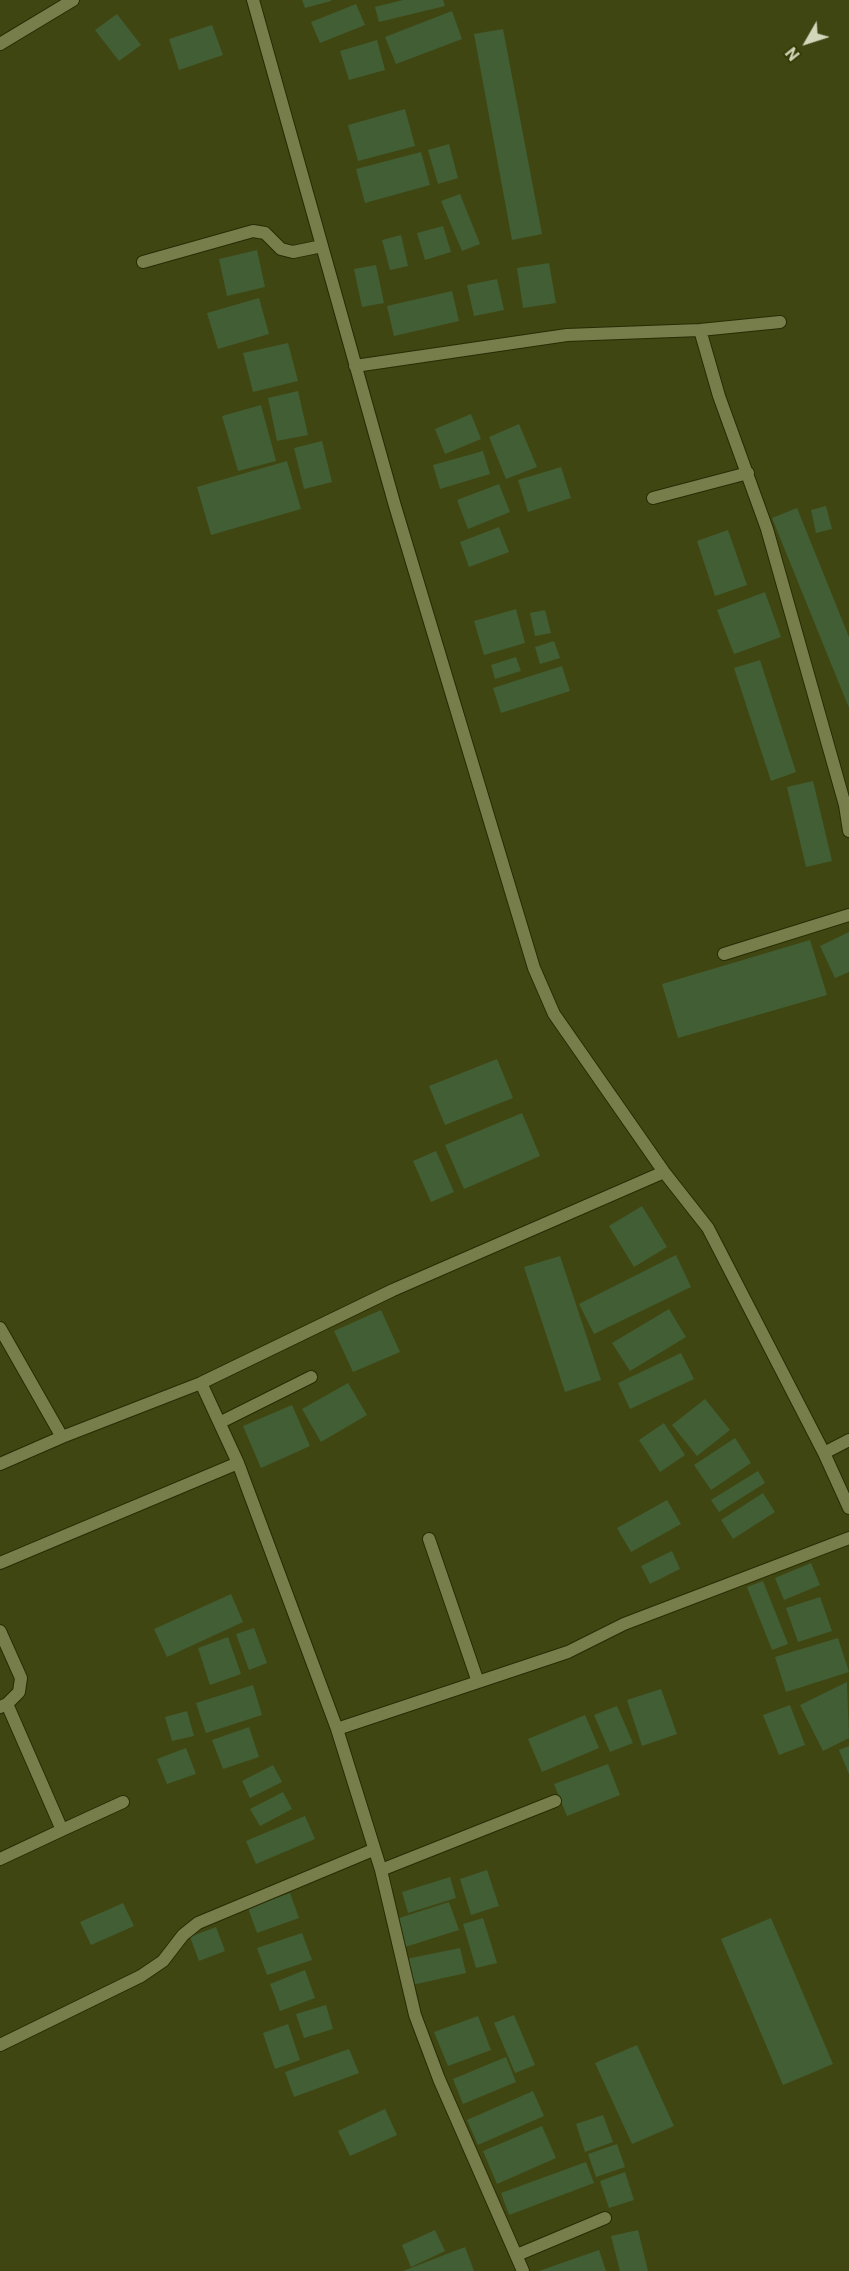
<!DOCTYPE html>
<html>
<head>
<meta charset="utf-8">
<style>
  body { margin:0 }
  #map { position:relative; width:849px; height:2271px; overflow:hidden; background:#404612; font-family:Roboto,sans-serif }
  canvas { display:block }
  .north { position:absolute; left:777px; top:12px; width:60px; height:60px; -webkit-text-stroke:4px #363c05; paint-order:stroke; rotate:231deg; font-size:16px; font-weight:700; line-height:24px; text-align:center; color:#d2d7bc }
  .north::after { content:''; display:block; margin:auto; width:21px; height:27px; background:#d2d7bc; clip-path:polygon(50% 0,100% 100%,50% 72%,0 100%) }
</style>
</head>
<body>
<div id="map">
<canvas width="849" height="2271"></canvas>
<div class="north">N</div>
</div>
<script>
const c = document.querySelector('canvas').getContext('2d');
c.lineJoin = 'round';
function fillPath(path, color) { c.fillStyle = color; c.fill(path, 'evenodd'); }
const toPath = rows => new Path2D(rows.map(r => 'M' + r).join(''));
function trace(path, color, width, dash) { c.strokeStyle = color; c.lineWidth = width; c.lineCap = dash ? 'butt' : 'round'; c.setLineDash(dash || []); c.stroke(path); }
fillPath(toPath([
  [302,0,331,0,331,1,305,8],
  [403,0,443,0,445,6,379,22,375,7],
  [356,4,365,25,320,43,311,22],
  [452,11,462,39,396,64,385,37],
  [117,14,141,45,119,61,95,30],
  [212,25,223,55,179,70,169,39],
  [503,29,542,234,512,240,474,34],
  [377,40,385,70,349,80,340,51],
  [405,109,415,146,358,161,348,125],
  [449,144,458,178,438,184,428,150],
  [421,152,430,185,365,203,356,169],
  [460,194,480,244,462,251,441,201],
  [443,226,451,252,425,260,417,233],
  [401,235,408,266,390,270,382,240],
  [257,250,265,287,227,296,219,259],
  [549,263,556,303,523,308,517,268],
  [376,265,384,303,362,307,354,269],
  [497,279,504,310,474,316,467,285],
  [452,291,459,321,394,336,387,306],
  [259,298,269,334,218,349,207,313],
  [288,343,298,381,253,392,243,353],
  [298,391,308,435,277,441,268,398],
  [261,405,276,461,238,471,222,416],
  [471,414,481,439,445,454,435,429],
  [519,424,537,467,506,479,489,437],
  [322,441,332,482,304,489,294,448],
  [483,451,490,474,440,489,433,465],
  [287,461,301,509,211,535,197,487],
  [561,467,571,498,528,512,518,480],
  [499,484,510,512,468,529,457,500],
  [826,506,832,529,816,533,811,510],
  [797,508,849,637,849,708,772,518],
  [499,527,509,552,469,567,460,542],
  [728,530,747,585,715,596,697,541],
  [765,592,781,637,734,654,717,610],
  [516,609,525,643,484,655,474,621],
  [545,610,551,633,535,636,530,613],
  [554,641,560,658,540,664,535,647],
  [516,657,521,671,495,679,491,665],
  [760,660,796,772,771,781,734,668],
  [562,666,570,691,501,713,493,688],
  [813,781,832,861,806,867,787,787],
  [849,932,849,972,835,978,820,946],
  [810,940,827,995,678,1038,662,984],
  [497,1059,513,1098,445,1125,429,1086],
  [522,1113,540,1156,464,1189,445,1145],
  [436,1151,454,1192,431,1202,413,1161],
  [642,1206,667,1247,634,1267,609,1226],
  [676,1255,691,1287,594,1334,579,1304],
  [560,1256,601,1380,565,1392,524,1267],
  [669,1309,686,1337,630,1371,612,1343],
  [381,1310,400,1352,353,1372,334,1331],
  [681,1353,694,1379,630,1409,618,1383],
  [348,1383,367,1415,321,1442,302,1409],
  [705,1399,730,1430,697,1456,672,1425],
  [292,1405,310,1446,261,1468,243,1426],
  [664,1423,685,1455,660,1472,639,1440],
  [735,1438,751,1463,711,1490,694,1465],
  [758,1471,765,1483,719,1512,711,1500],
  [763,1493,775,1512,733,1539,721,1520],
  [667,1500,681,1524,631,1552,617,1528],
  [672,1551,680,1569,650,1584,641,1566],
  [811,1563,820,1585,784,1600,775,1578],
  [763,1581,788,1644,772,1650,747,1587],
  [231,1594,243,1622,167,1657,154,1629],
  [820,1597,832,1631,798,1642,786,1608],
  [254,1628,267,1663,249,1670,236,1634],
  [228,1637,241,1674,210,1685,198,1648],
  [838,1638,849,1672,786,1692,775,1657],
  [847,1682,849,1738,823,1751,800,1705],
  [253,1685,262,1715,206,1733,196,1703],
  [661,1689,677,1734,642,1746,627,1700],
  [790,1705,805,1745,779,1755,763,1715],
  [617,1706,633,1743,610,1752,594,1715],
  [187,1711,194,1736,172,1741,165,1717],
  [585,1715,599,1748,542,1772,528,1739],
  [249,1727,259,1757,223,1769,212,1740],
  [849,1746,849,1774,839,1750],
  [186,1748,196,1774,167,1784,157,1759],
  [608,1764,620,1795,567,1816,554,1784],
  [273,1765,282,1782,250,1798,242,1781],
  [283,1792,292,1809,260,1826,250,1809],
  [305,1816,315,1839,256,1864,246,1841],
  [487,1870,499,1906,471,1915,460,1879],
  [450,1877,456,1898,408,1913,402,1892],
  [290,1893,299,1918,257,1933,248,1908],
  [449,1902,459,1930,405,1947,396,1919],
  [123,1903,134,1926,91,1945,80,1922],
  [483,1918,497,1963,476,1968,463,1924],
  [771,1918,833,2064,783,2085,721,1939],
  [216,1927,225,1951,199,1961,190,1937],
  [302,1933,312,1960,267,1975,257,1948],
  [460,1948,466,1973,412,1985,406,1959],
  [305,1970,315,1998,280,2011,270,1984],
  [326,2005,333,2029,304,2038,296,2014],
  [514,2015,535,2065,515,2073,494,2023],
  [478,2016,491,2050,448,2066,434,2032],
  [288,2024,300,2060,275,2069,263,2033],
  [637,2045,674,2126,632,2144,595,2063],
  [349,2049,359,2073,294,2097,285,2072],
  [506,2057,516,2082,463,2104,453,2079],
  [533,2091,544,2116,478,2145,467,2120],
  [385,2109,397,2135,350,2156,338,2131],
  [603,2115,613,2142,585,2152,576,2124],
  [542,2126,556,2158,497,2184,483,2151],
  [617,2144,625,2167,596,2177,588,2154],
  [586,2162,594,2183,509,2215,501,2193],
  [625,2172,634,2200,609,2208,600,2181],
  [435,2230,445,2251,411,2267,402,2245],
  [638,2230,648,2271,620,2271,611,2236],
  [465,2247,474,2271,403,2271],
  [599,2250,606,2271,539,2271]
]), '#425e34');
const service = toPath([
  [221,1422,311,1377]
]);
const minor = toPath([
  [253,0,395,506,534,968,554,1014,664,1172,708,1228,824,1453,849,1508],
  [0,44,73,0],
  [143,262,253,231,265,233,281,249,293,252,322,246],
  [700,330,719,396,767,529,845,805,849,831],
  [355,366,567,335,700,330,780,322],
  [653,498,748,473],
  [724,954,849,915],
  [0,1328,62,1437],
  [201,1383,238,1463,337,1729,381,1870,415,2015,439,2079,523,2271],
  [824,1453,849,1440],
  [0,1464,62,1437,201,1383,393,1290,664,1172],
  [429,1539,478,1682],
  [0,1563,238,1463],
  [0,1631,21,1678,19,1692,7,1704],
  [0,1707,7,1704,62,1830,0,1859],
  [337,1729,568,1652,624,1624,849,1538],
  [62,1830,123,1802],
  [381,1870,555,1801],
  [0,2045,141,1976,163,1961,183,1935,198,1923,373,1850],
  [517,2255,605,2218]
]);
trace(service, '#272c04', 14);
trace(minor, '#272c04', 14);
trace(service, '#777e4b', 12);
trace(minor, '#777e4b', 12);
</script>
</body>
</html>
